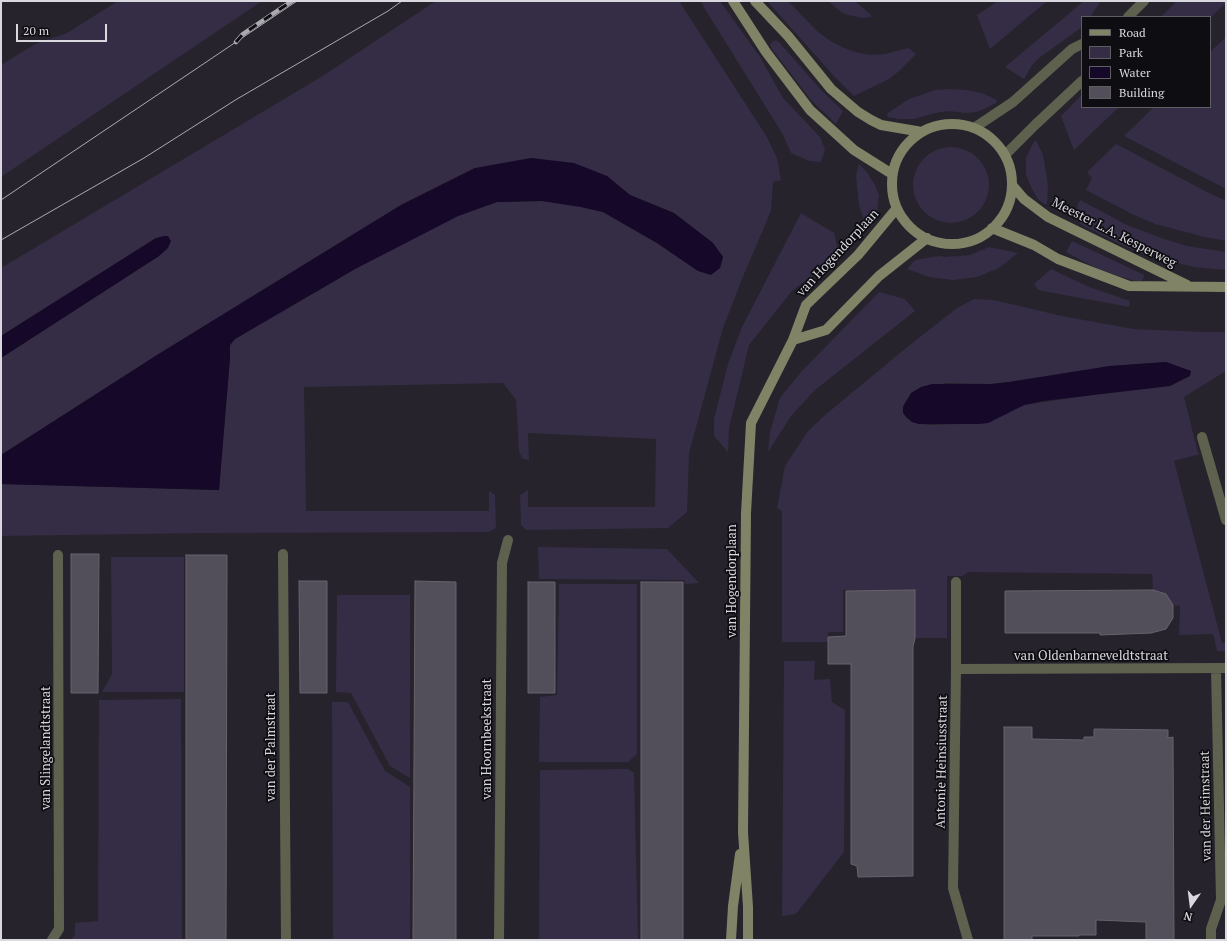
<!DOCTYPE html>
<html>
<head>
<meta charset="utf-8">
<style>
  body { margin:0 }
  #map { position:relative; width:1227px; height:941px; overflow:hidden; background:#26232c; font-family:"PT Serif",serif }
  canvas { display:block }
  .frame { position:absolute; inset:0; border:2px solid #dad8df; pointer-events:none }
  .legend { position:absolute; left:1081px; top:16px; width:130px; height:92px; box-sizing:border-box; background:#0e0d11; border:1px solid #605e63; margin:0; padding:5px 7px; list-style:none; font-size:12px; color:#dad8df }
  .legend li { display:flex; align-items:center; gap:8px; height:20px }
  .legend b { width:20px; border:1px solid #605e63 }
  .north { position:absolute; left:1171px; top:885px; width:40px; height:40px; -webkit-text-stroke:3px #0e0d11; paint-order:stroke; rotate:194deg; font-size:11px; font-weight:700; line-height:16px; text-align:center; color:#dad8df }
  .north::after { content:''; display:block; margin:auto; width:14px; height:18px; background:#dad8df; clip-path:polygon(50% 0,100% 100%,50% 72%,0 100%) }
  .scale { position:absolute; left:16px; top:24px; width:91px; height:18px; box-sizing:border-box; border:2px solid #dad8df; border-top:0; padding-left:5px; font-size:12px; line-height:14px; white-space:nowrap; color:#dad8df; -webkit-text-stroke:3px #0e0d11; paint-order:stroke }
</style>
</head>
<body>
<div id="map">
<canvas width="1227" height="941"></canvas>
<div class="frame"></div>
<ul class="legend">
<li><b style="height:5px;background:#808366"></b>Road</li>
<li><b style="height:11px;background:#352d45"></b>Park</li>
<li><b style="height:11px;background:#150828"></b>Water</li>
<li><b style="height:11px;background:#524f5a"></b>Building</li>
</ul>
<div class="north">N</div>
<div class="scale">20 m</div>
</div>
<script>
const c = document.querySelector('canvas').getContext('2d');
c.lineJoin = 'round';
function fillPath(path, color) { c.fillStyle = color; c.fill(path, 'evenodd'); }
const toPath = rows => new Path2D(rows.map(r => 'M' + r).join(''));
function trace(path, color, width, dash) { c.strokeStyle = color; c.lineWidth = width; c.lineCap = dash ? 'butt' : 'round'; c.setLineDash(dash || []); c.stroke(path); }
function drawText(font, color, halo, rows, align = 'center') {
  c.font = font + ' "PT Serif",serif'; c.lineWidth = 3.5; c.setLineDash([]); c.textBaseline = 'middle'; c.strokeStyle = halo; c.fillStyle = color; for (const [text, x, y, turn = 0] of rows) {
    c.save(); c.translate(x, y); c.rotate((+turn || 0) * Math.PI / 180); c.textAlign = isNaN(turn) ? turn : align; if (halo) c.strokeText(text, 0, 0); c.fillText(text, 0, 0); c.restore();
  }
}
fillPath(toPath([
  [118,1,262,1,1,177,1,65,35,44,67,33],
  [436,1,679,1,767,137,777,158,781,180,773,182,771,211,742,279,723,328,689,453,687,512,668,528,526,530,521,525,520,495,528,490,528,507,655,507,656,439,528,433,529,460,523,459,519,452,516,400,503,383,304,387,306,511,489,511,489,491,495,495,496,528,489,532,204,533,1,536,1,484,219,490,230,358,230,345,235,339,355,269,458,216,497,202,542,201,581,207,603,212,657,243,698,271,723,257,713,243,674,213,630,195,607,176,475,168,401,205,157,355,1,455,1,358,159,256,156,238,1,336,1,268,321,77],
  [700,1,720,1,760,57,783,98,820,137,825,149,821,162,809,161,791,153,782,133],
  [767,1,788,1,817,31,829,40,842,47,855,52,870,55,885,54,909,48,916,54,898,72,889,79,854,96,833,75],
  [828,1,855,1,871,15,871,17,863,18,848,15,841,12],
  [998,1,1047,1,990,49,977,15],
  [1084,1,1100,1,1099,4,1090,17,1082,17,1082,27,1039,58,1032,65,1024,79,1005,67],
  [1177,1,1226,1,1226,3,1210,18,1210,17,1161,17],
  [1226,37,1226,189,1124,136,1154,107,1210,107,1210,52],
  [775,40,779,42,821,90,843,111,836,124,811,100,772,49,770,45,772,42],
  [951,89,966,90,982,93,997,100,996,103,984,109,976,112,967,113,947,111,935,113,914,119,899,119,888,117,887,115,888,113,909,99,935,90],
  [1082,95,1082,107,1119,107,1074,150,1061,116],
  [1036,140,1043,155,1047,178,1048,189,1047,204,1044,204,1038,199,1032,189,1026,175,1026,158,1033,143],
  [1116,144,1207,192,1226,201,1226,241,1205,237,1155,224,1132,214,1086,190,1092,178,1087,172],
  '913 185a38 38 0 1 1 76 0a38 38 0 1 1-76 0Z',
  [859,164,866,171,875,185,879,195,877,212,873,224,867,229,859,206,856,176],
  [1080,200,1127,225,1164,239,1187,246,1226,252,1226,270,1193,267,1140,253,1118,243,1080,224,1077,215,1077,207],
  [801,213,834,233,839,254,792,291,749,345,729,428,728,452,714,436,714,419,728,364,742,327],
  [1072,241,1140,273,1144,275,1143,280,1139,282,1118,276,1096,268,1066,252],
  [989,247,1018,253,999,268,977,277,953,280,929,277,907,269,915,260,939,256,945,257,970,255],
  [1051,269,1089,287,1130,301,1129,307,1038,290,1034,284],
  [879,292,905,299,915,311,815,390,791,416,768,452,770,432,780,398,802,371],
  [974,299,994,300,1062,316,1133,329,1203,332,1226,332,1226,371,1184,397,1198,453,1200,454,1174,461,1222,643,1226,642,1226,651,1217,651,1213,634,1179,635,1180,606,1173,605,1166,594,1153,590,1152,574,968,572,963,576,947,576,947,638,915,638,915,590,843,590,843,632,828,632,828,642,782,642,782,511,777,508,785,466,808,431,825,415,906,348,957,308],
  [1166,362,1191,371,1084,396,1024,405,988,423,931,425,919,424,912,422,903,413,903,407,906,400,946,383,991,384,1009,382,1110,366],
  [538,547,667,549,699,583,685,584,684,580,539,579],
  [111,557,184,557,184,692,102,692,112,674],
  [559,584,637,584,637,754,628,762,539,762,540,697,557,695],
  [337,595,410,595,410,778,390,766,351,693,336,692],
  [784,661,815,661,814,680,830,679,832,702,845,710,844,852,796,914,782,916],
  [181,699,182,940,71,940,75,934,75,923,98,921,99,700],
  [332,702,348,702,385,771,410,787,410,940,333,940],
  [628,769,634,773,638,940,539,940,540,770]
]), '#352d45');
fillPath(toPath([
  [531,158,574,163,607,176,630,195,674,213,713,243,723,257,720,268,711,275,698,271,657,243,603,212,581,207,542,201,497,202,458,216,355,269,235,339,230,345,230,358,219,490,1,484,1,455,157,355,401,205,475,168],
  [164,236,168,236,171,241,168,248,159,256,1,358,1,336,156,238],
  [1166,362,1191,371,1190,376,1170,386,1043,401,1024,405,988,423,978,424,919,424,912,422,906,417,903,413,903,407,911,393,921,387,932,384,991,384,1009,382,1110,366]
]), '#150828');
const building = toPath([
  [71,554,99,554,98,693,71,693,71,554],
  [186,555,227,555,226,940,186,940,186,555],
  [299,581,327,581,327,693,300,693,299,581],
  [415,581,456,582,456,940,413,940,415,581],
  [528,582,555,582,555,693,528,693,528,582],
  [641,582,683,582,683,940,641,940,641,582],
  [915,590,915,638,913,647,913,876,858,877,857,866,851,864,851,664,828,664,828,637,846,636,846,591,915,590],
  [1153,590,1166,594,1173,605,1173,618,1166,629,1151,633,1100,635,1100,633,1005,633,1005,591,1153,590],
  [1004,727,1032,727,1032,739,1084,740,1084,737,1094,737,1094,729,1168,730,1168,738,1173,737,1174,940,1146,940,1146,922,1096,920,1096,935,1079,935,1079,936,1032,936,1032,940,1004,940,1004,727]
]);
fillPath(building, '#524f5a');
trace(building, '#66636e', 1);
trace(toPath([
  [1128,17,1144,1],
  [974,128,1013,102,1072,49,1082,44],
  [1005,155,1035,125,1082,81],
  [1202,437,1226,520],
  [283,554,286,940],
  [956,582,956,669,953,888,968,940],
  [956,669,1226,668],
  [52,940,59,929,58,555],
  [499,940,502,563,508,540],
  [1211,940,1211,929,1221,900,1216,669]
]), '#5f614f', 10);
trace(toPath([
  [733,1,766,52,810,110,854,150,892,174],
  [755,1,788,36,831,89,858,112,871,120,881,125,922,132],
  '892 184a60 60 0 1 1 120 0a60 60 0 1 1-120 0Z',
  [1012,185,1024,199,1048,217,1187,285],
  [992,228,1034,245,1058,259,1129,286,1226,287],
  [793,340,826,330,879,276,927,238],
  [731,940,733,906,740,854],
  [748,940,748,907,743,832,746,513,751,423,793,340,806,305,858,255,897,208]
]), '#808366', 10);
trace(toPath([
  [1,200,297,1],
  [1,240,144,158,237,99,388,11,402,1]
]), '#acaab1', 1);
const rail = toPath([
  [236,42,243,34,292,1]
]);
trace(rail, '#acaab1', 4.5);
trace(rail, '#0e0d11', 3, [9]);
drawText('13px', '#dad8df', '#0e0d11', [
  ["Meester L.A. Kesperweg",1114,233,27],
  ["van Hogendorplaan",838,253,-47],
  ["van Hogendorplaan",732,581,-90],
  ["van Oldenbarneveldtstraat",1091,656],
  ["van Hoornbeekstraat",487,739,-90],
  ["van der Palmstraat",271,747,-90],
  ["van Slingelandtstraat",46,748,-90],
  ["Antonie Heinsiusstraat",942,762,-89],
  ["van der Heimstraat",1206,806,-91]
]);
</script>
</body>
</html>
